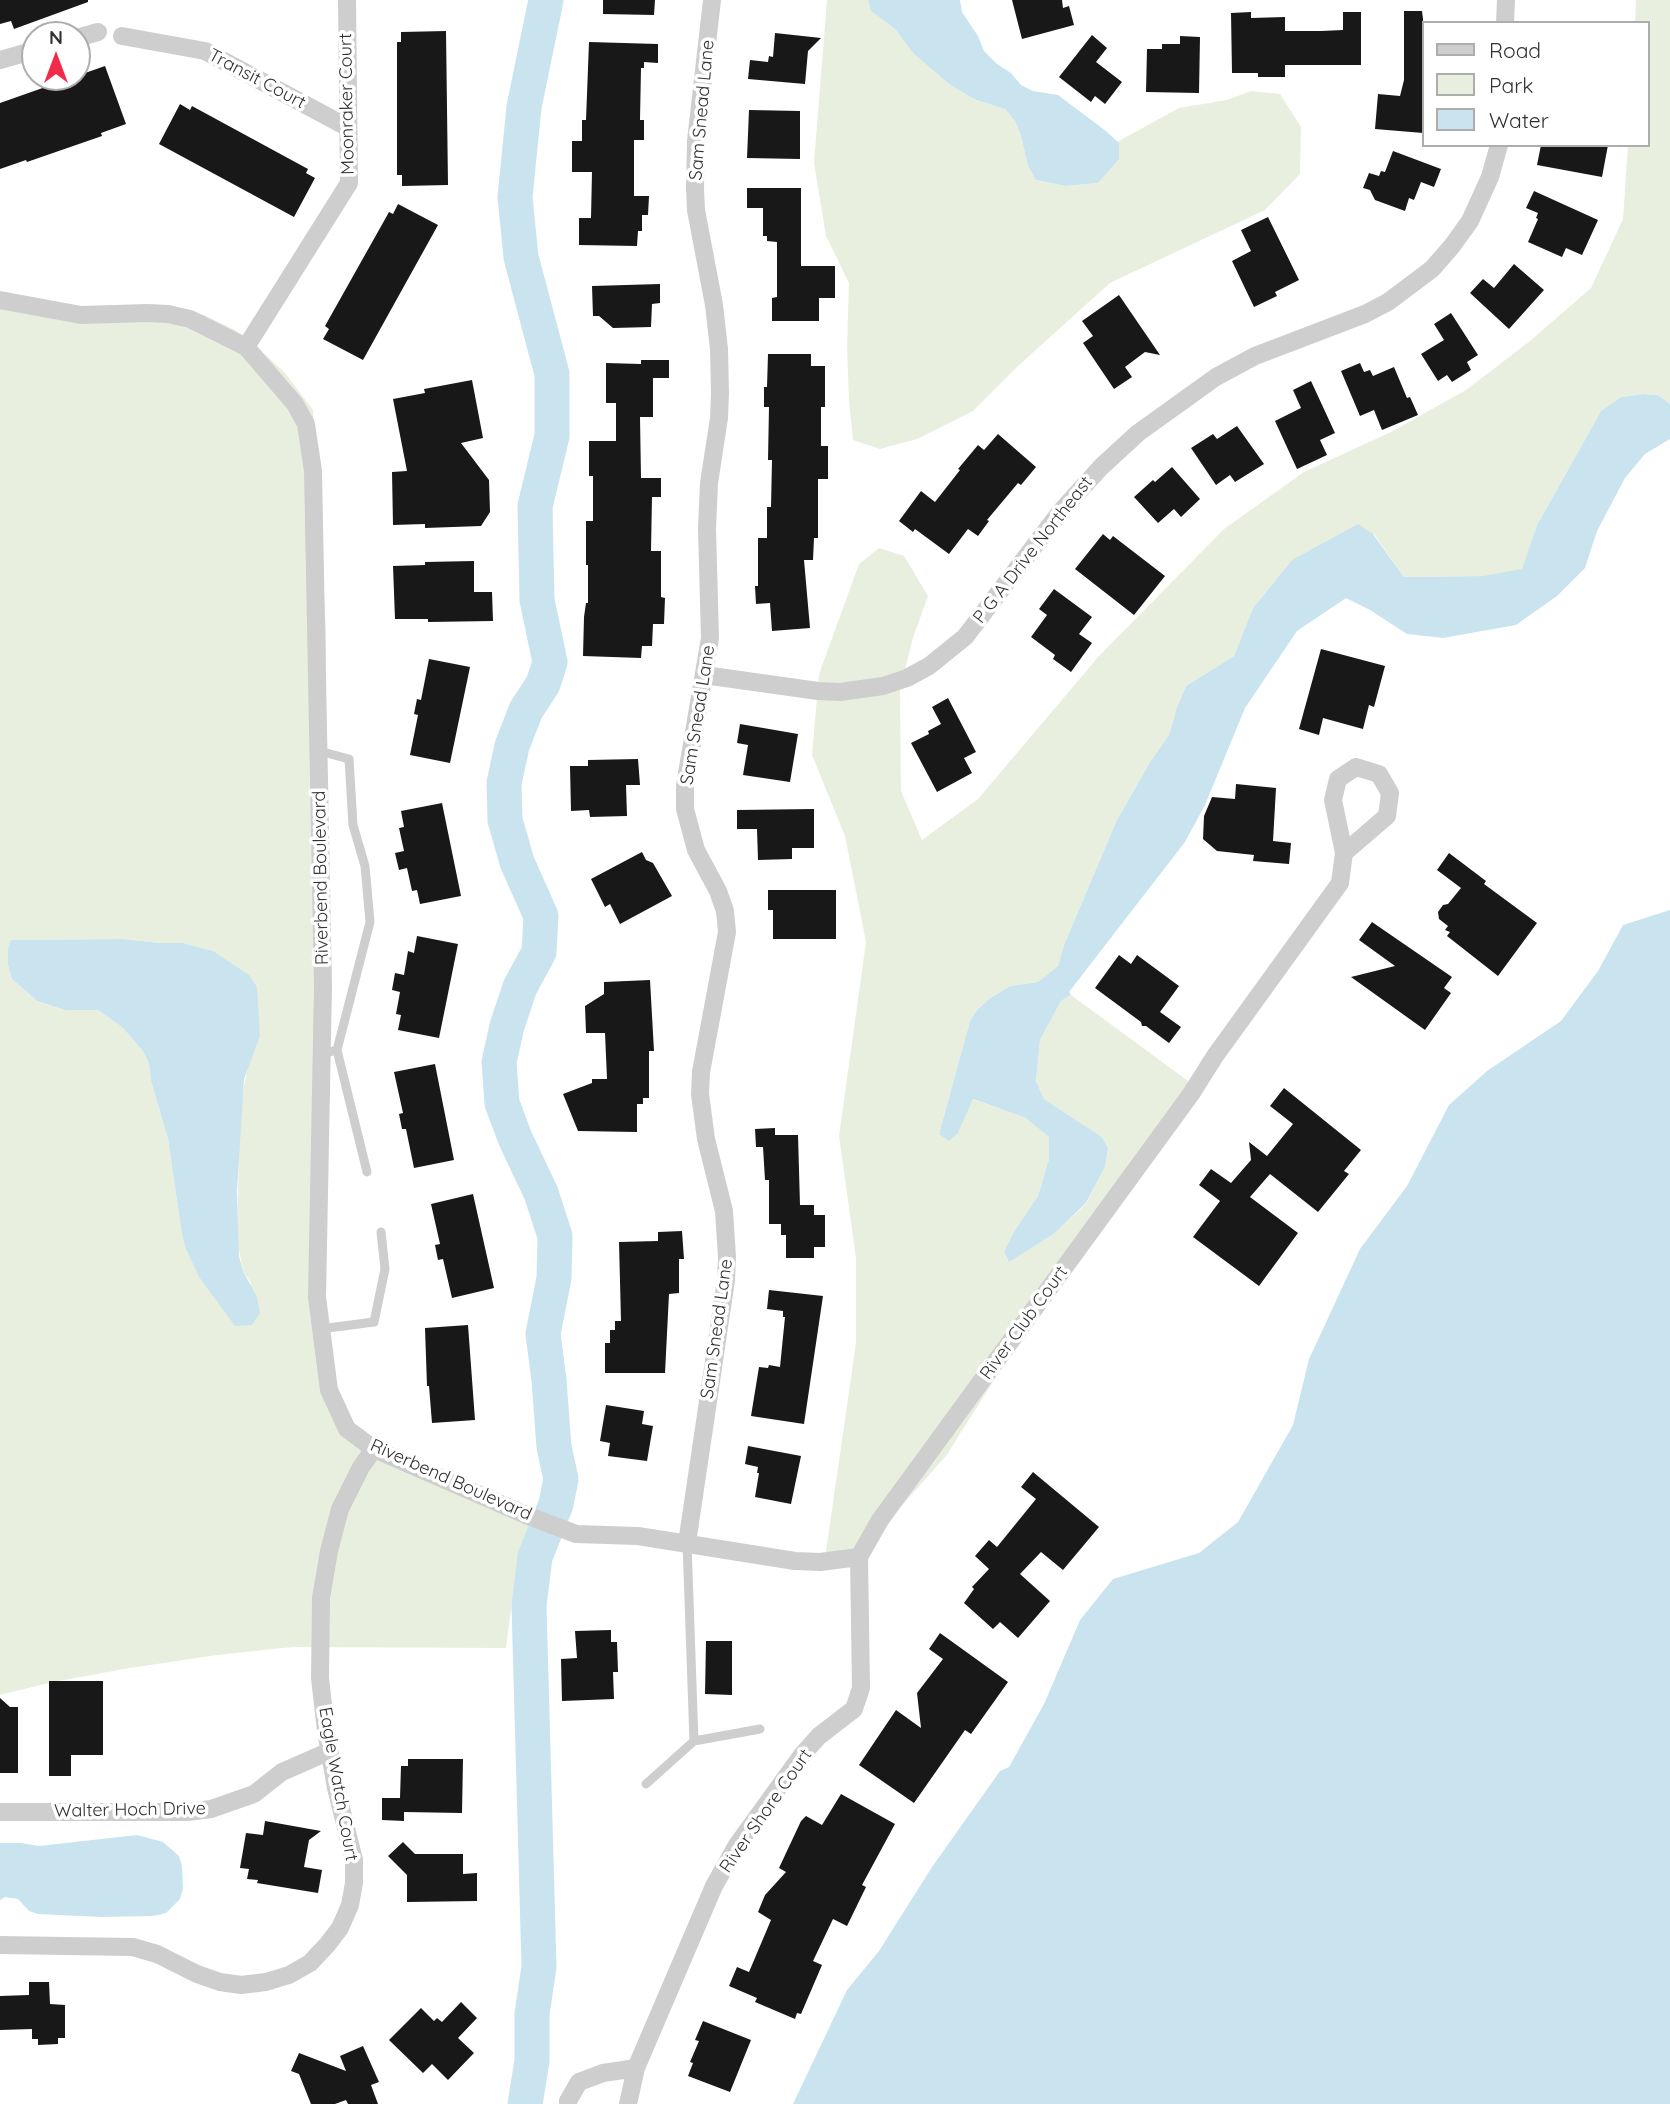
<!DOCTYPE html>
<html>
<head>
<meta charset="utf-8">
<style>
  body { margin:0 }
  #map { position:relative; width:1670px; height:2104px; overflow:hidden; background:#fff; font-family:Quicksand,sans-serif }
  canvas { display:block }
  .legend { position:absolute; left:1422px; top:21px; width:228px; height:126px; box-sizing:border-box; background:#fff; border:2px solid #adadad; margin:0; padding:9px 12px; list-style:none; font-size:21px; color:#313131 }
  .legend li { display:flex; align-items:center; gap:14px; height:35px }
  .legend b { width:35px; border:2px solid #adadad }
  .north { position:absolute; left:21px; top:21px; width:70px; height:70px; box-sizing:border-box; background:#fff; border:2px solid #adadad; border-radius:50%; rotate:0deg; font-size:19px; font-weight:700; line-height:28px; text-align:center; color:#313131 }
  .north::after { content:''; display:block; margin:auto; width:24px; height:32px; background:#f12a4a; clip-path:polygon(50% 0,100% 100%,50% 72%,0 100%) }
</style>
</head>
<body>
<div id="map">
<canvas width="1670" height="2104"></canvas>
<ul class="legend">
<li><b style="height:9px;background:#cecece"></b>Road</li>
<li><b style="height:19px;background:#e9efdf"></b>Park</li>
<li><b style="height:19px;background:#cae4ef"></b>Water</li>
</ul>
<div class="north">N</div>
</div>
<script>
const c = document.querySelector('canvas').getContext('2d');
c.lineJoin = 'round';
function fillPath(path, color) { c.fillStyle = color; c.fill(path, 'evenodd'); }
const toPath = rows => new Path2D(rows.map(r => 'M' + r).join(''));
function trace(path, color, width, dash) { c.strokeStyle = color; c.lineWidth = width; c.lineCap = dash ? 'butt' : 'round'; c.setLineDash(dash || []); c.stroke(path); }
function drawText(font, color, halo, rows, align = 'center') {
  c.font = font + ' Quicksand,sans-serif'; c.lineWidth = 7; c.setLineDash([]); c.textBaseline = 'middle'; c.strokeStyle = halo; c.fillStyle = color; for (const [text, x, y, turn = 0] of rows) {
    c.save(); c.translate(x, y); c.rotate((+turn || 0) * Math.PI / 180); c.textAlign = isNaN(turn) ? turn : align; if (halo) c.strokeText(text, 0, 0); c.fillText(text, 0, 0); c.restore();
  }
}
fillPath(toPath([
  [827,0,868,0,871,11,895,29,913,53,950,85,976,100,1005,109,1015,121,1021,136,1028,165,1036,180,1066,186,1098,183,1119,143,1117,142,1179,108,1227,100,1251,91,1280,94,1301,127,1300,174,1265,210,1110,283,1018,366,973,411,917,439,880,449,853,440,849,401,847,347,849,283,826,236,814,163],
  [1636,0,1670,0,1670,404,1658,395,1643,394,1621,397,1601,411,1537,525,1522,570,1482,576,1404,577,1374,534,1292,560,1253,608,1234,656,1186,686,1177,707,1169,735,1150,762,1116,822,1064,945,1058,966,1038,982,1010,986,989,999,977,1010,970,1021,939,1134,958,1133,972,1099,1027,1118,1049,1137,1049,1159,1038,1196,1013,1233,1004,1252,1008,1261,1055,1233,1086,1204,1105,1167,1108,1148,1102,1137,1044,1099,1036,1081,1040,1040,1061,1001,1071,995,1199,1089,1062,1273,946,1456,862,1550,825,1558,856,1343,856,1258,839,1136,866,942,845,836,812,755,819,674,859,564,879,548,904,556,928,596,912,641,900,690,901,791,922,840,978,799,1099,656,1224,529,1304,472,1393,431,1466,390,1530,341,1591,288,1623,219,1628,145,1647,145,1647,23,1635,23],
  [0,294,106,311,184,311,204,315,235,330,253,343,285,373,313,410,326,629,326,1316,333,1375,346,1413,359,1430,388,1449,541,1518,536,1537,521,1561,515,1578,506,1648,293,1647,217,1655,130,1668,53,1682,0,1695],
  [123,939,160,943,182,943,248,1064,240,1110,237,1240,243,1271,251,1283,235,1325,186,1249,182,1235,168,1139,151,1081,149,1064,143,1051,122,1027,98,1010,65,1010,37,1001,12,979,8,965,8,948,12,940]
]), '#e9efdf');
fillPath(toPath([
  [868,0,960,0,962,12,978,36,984,51,997,64,1011,73,1021,85,1033,91,1058,95,1106,131,1119,143,1119,159,1098,183,1066,186,1036,180,1028,166,1021,136,1015,121,1005,109,976,100,950,85,913,53,895,29,871,11],
  [1643,394,1658,395,1670,404,1670,439,1645,454,1625,478,1597,531,1585,568,1557,596,1516,625,1443,638,1407,634,1370,610,1346,598,1297,631,1245,708,1205,805,1185,842,1069,992,1071,995,1061,1001,1040,1040,1036,1081,1044,1099,1102,1137,1108,1148,1105,1167,1086,1203,1055,1233,1009,1262,1004,1252,1013,1233,1038,1196,1049,1159,1049,1137,1026,1118,973,1099,958,1133,949,1141,939,1134,970,1021,977,1010,989,999,1010,986,1038,982,1058,966,1064,945,1116,822,1150,762,1169,735,1177,707,1186,686,1234,656,1253,608,1292,560,1358,524,1373,534,1404,577,1482,576,1522,569,1537,525,1601,411,1621,397],
  [1670,910,1670,2104,793,2104,847,1990,879,1951,932,1867,1000,1771,1009,1767,1044,1704,1080,1620,1113,1579,1199,1553,1238,1522,1293,1425,1309,1359,1360,1249,1407,1186,1449,1105,1487,1071,1561,1021,1598,971,1623,925],
  [123,939,160,943,182,943,213,951,249,975,257,987,260,1036,244,1079,237,1192,239,1256,243,1271,257,1297,260,1313,252,1325,235,1326,199,1277,186,1249,182,1235,168,1139,151,1081,149,1064,143,1051,122,1027,98,1010,65,1010,37,1001,12,979,8,965,8,948,11,940],
  [137,1835,163,1842,179,1856,182,1866,183,1889,180,1899,166,1913,153,1916,101,1917,38,1914,29,1911,18,1899,5,1897,0,1900,0,1843,21,1843,39,1846]
]), '#cae4ef');
trace(toPath([
  [525,2104,532,2061,532,2014,539,1967,529,1605,535,1557,556,1504,561,1479,554,1447,549,1380,543,1334,554,1278,555,1236,541,1193,515,1138,502,1103,499,1062,507,1026,520,987,539,952,541,916,517,862,505,820,504,783,512,746,526,710,543,684,550,662,537,600,535,506,552,436,552,374,521,257,515,197,524,107,546,0]
]), '#cae4ef', 35);
fillPath(toPath([
  [0,0,88,0,88,2,14,29,11,21,0,24],
  [603,0,655,0,654,15,603,14],
  [1012,0,1062,0,1063,8,1069,6,1074,25,1022,39],
  [1404,11,1422,11,1423,19,1423,133,1375,129,1378,94,1400,96,1404,80],
  [1251,12,1251,18,1285,17,1285,31,1321,31,1343,30,1343,12,1361,12,1361,65,1285,65,1285,77,1258,77,1258,73,1232,73,1231,13],
  [446,31,448,185,402,186,402,175,397,175,397,42,401,42,401,32],
  [775,33,821,38,808,51,805,84,748,79,750,60,768,62,769,56,773,57],
  [1092,35,1107,48,1096,62,1122,82,1105,104,1095,96,1091,102,1059,77],
  [1180,36,1200,37,1199,93,1146,92,1147,49,1162,49,1162,44,1180,44],
  [589,42,658,44,658,63,644,62,644,68,641,68,640,120,644,120,644,140,634,140,634,196,649,196,648,215,642,215,642,231,638,231,637,246,579,245,579,218,591,218,592,172,572,172,572,141,582,141,582,120,586,120],
  [105,66,126,124,101,133,102,136,27,162,26,160,0,169,0,103],
  [180,104,190,110,192,106,308,169,306,173,315,178,294,217,159,144],
  [749,110,800,111,800,159,747,158],
  [1541,145,1608,145,1602,177,1537,165],
  [1393,151,1441,169,1434,187,1421,182,1414,200,1409,198,1405,211,1375,200,1370,190,1363,188,1369,173,1379,176,1381,171,1385,172],
  [747,188,801,188,801,266,835,266,835,298,819,298,819,321,772,321,772,298,777,297,777,242,767,241,767,236,763,236,763,208,747,208],
  [1534,191,1598,220,1582,255,1566,248,1562,257,1528,242,1538,219,1536,218,1538,213,1526,208],
  [398,204,438,225,363,360,323,339,329,329,325,326,384,221,389,212,393,214],
  [1268,217,1299,280,1275,292,1277,296,1254,307,1232,261,1251,251,1241,230],
  [1514,264,1544,290,1509,329,1470,293,1483,279,1494,288],
  [660,284,660,303,652,304,651,327,613,328,599,316,593,316,592,286],
  [1119,295,1160,355,1145,352,1125,367,1132,377,1114,389,1083,343,1093,336,1082,321],
  [1451,313,1478,355,1467,362,1471,370,1452,382,1447,375,1438,381,1421,354,1444,340,1434,324],
  [768,354,811,354,811,366,825,366,825,407,821,407,821,446,828,446,828,479,818,479,818,538,814,538,813,560,804,560,810,628,772,631,770,603,756,604,755,586,758,586,758,538,767,538,767,507,771,507,772,460,768,460,769,407,764,407,764,387,767,387],
  [641,360,669,360,669,378,653,378,653,417,640,417,641,478,661,478,661,497,652,497,651,551,661,551,661,597,665,598,664,624,653,624,652,646,642,646,641,658,583,656,584,617,586,603,588,603,588,565,586,565,586,521,593,521,593,476,589,476,589,441,616,441,616,403,606,403,606,363,641,364],
  [1360,363,1364,372,1370,370,1373,376,1394,367,1407,398,1410,397,1418,415,1382,430,1374,410,1360,416,1341,371],
  [472,380,483,438,461,443,489,480,490,512,481,526,425,528,425,524,393,525,392,472,407,471,393,399,425,393,424,389],
  [1311,381,1335,433,1320,440,1327,455,1297,469,1275,421,1301,408,1293,390],
  [1237,426,1264,464,1235,482,1230,475,1216,485,1191,448,1213,434,1217,439],
  [998,434,1036,467,1021,485,1018,483,987,520,989,521,978,536,968,529,949,554,915,529,913,532,899,521,921,491,935,502,960,470,958,469,978,445,984,450],
  [1172,467,1200,499,1181,517,1174,509,1158,523,1134,497,1153,480,1155,482],
  [1103,534,1110,540,1113,536,1165,576,1134,615,1075,569],
  [474,561,474,592,492,592,493,621,428,622,428,619,395,619,393,566,425,565,425,562],
  [1054,589,1092,617,1079,634,1092,643,1071,672,1053,659,1055,655,1031,637,1047,615,1039,609],
  [1321,649,1385,666,1374,707,1369,705,1363,729,1323,718,1319,735,1299,729],
  [429,659,470,667,450,763,410,755,418,715,414,714,417,699,421,700],
  [948,698,976,752,964,758,972,773,937,792,911,743,929,734,928,731,941,724,932,707],
  [740,724,798,734,790,782,743,775,748,745,737,743],
  [638,759,640,785,626,785,627,816,590,817,589,810,571,811,570,766,588,766,588,760],
  [1236,784,1276,788,1273,841,1291,843,1289,864,1253,861,1254,855,1217,851,1203,839,1204,816,1212,797,1235,799],
  [442,803,461,896,420,904,417,890,412,891,407,868,399,870,395,853,404,851,399,828,404,827,401,811],
  [814,809,814,848,792,848,792,859,758,860,757,829,737,829,737,810],
  [642,852,646,860,653,863,672,896,620,924,610,904,605,907,591,879],
  [1449,853,1486,881,1484,884,1537,923,1498,976,1447,936,1450,932,1445,930,1448,926,1439,919,1438,912,1443,905,1448,904,1461,888,1437,870],
  [768,890,836,890,836,939,773,939,773,910,768,910],
  [1372,922,1452,977,1444,988,1451,993,1425,1030,1351,977,1395,966,1359,940],
  [417,936,458,944,439,1038,398,1030,401,1015,396,1014,400,992,392,990,395,973,404,975,408,951,414,953],
  [1119,955,1131,964,1137,955,1179,986,1160,1012,1181,1027,1169,1043,1146,1026,1142,1026,1141,1022,1095,988],
  [650,980,654,1051,649,1051,649,1098,643,1098,643,1104,637,1104,637,1132,578,1131,563,1094,592,1083,592,1079,607,1079,605,1033,586,1033,585,1006,604,994,604,982],
  [435,1064,454,1160,414,1168,406,1129,402,1129,399,1114,403,1113,394,1072],
  [1284,1088,1361,1150,1344,1171,1349,1174,1318,1212,1270,1174,1250,1197,1298,1233,1259,1286,1193,1237,1220,1201,1199,1185,1211,1169,1231,1183,1251,1160,1249,1142,1267,1156,1293,1124,1270,1106],
  [775,1128,775,1135,798,1135,800,1205,814,1205,814,1215,825,1215,825,1247,814,1247,814,1258,786,1258,786,1235,781,1235,781,1224,769,1224,769,1180,765,1180,763,1147,756,1147,755,1129],
  [473,1194,494,1288,452,1298,443,1259,438,1260,435,1245,440,1244,431,1204],
  [682,1231,684,1259,679,1259,679,1293,669,1294,665,1373,605,1373,605,1343,610,1343,610,1330,615,1330,615,1321,621,1321,619,1242,658,1241,658,1232],
  [769,1290,823,1296,804,1424,751,1416,759,1367,768,1368,769,1365,780,1367,785,1317,783,1317,783,1311,767,1309],
  [468,1325,475,1420,432,1423,429,1386,427,1386,425,1328],
  [606,1405,644,1411,642,1424,653,1426,647,1461,608,1456,610,1443,600,1441],
  [748,1446,801,1456,791,1504,755,1497,759,1473,757,1473,758,1467,745,1464],
  [1033,1472,1099,1527,1063,1570,1041,1552,1020,1574,1050,1601,1018,1638,1000,1622,993,1629,964,1603,974,1589,972,1587,989,1569,975,1556,989,1540,997,1547,1036,1499,1021,1487],
  [611,1630,611,1642,617,1642,618,1672,613,1672,614,1699,562,1701,561,1659,577,1658,575,1631],
  [940,1633,1008,1682,971,1734,965,1730,914,1803,859,1765,896,1710,921,1728,917,1693,943,1659,929,1649],
  [706,1641,732,1641,732,1695,705,1694],
  [49,1681,103,1681,103,1755,71,1755,71,1776,49,1776],
  [0,1698,10,1707,18,1707,18,1773,0,1773],
  [408,1759,463,1759,462,1813,404,1812,404,1821,382,1820,382,1798,400,1798,401,1766,408,1766],
  [841,1794,895,1824,862,1885,866,1887,847,1926,833,1919,813,1961,822,1965,801,2014,797,2013,795,2019,755,2002,757,1998,729,1986,737,1967,749,1972,771,1920,758,1912,765,1895,786,1872,779,1868,801,1821,806,1816,822,1825],
  [265,1821,321,1831,309,1840,304,1867,322,1870,318,1893,257,1883,258,1880,247,1879,249,1869,240,1868,246,1833,263,1835],
  [403,1842,415,1854,463,1854,463,1874,477,1873,477,1901,407,1902,407,1875,388,1856],
  [29,1982,49,1982,50,2004,65,2005,65,2038,58,2038,58,2044,38,2045,38,2039,32,2039,32,2029,0,2030,0,1996,29,1995],
  [461,2002,477,2018,458,2038,474,2053,448,2080,432,2064,423,2073,389,2040,421,2008,434,2021,437,2018,442,2022],
  [703,2021,751,2040,730,2092,688,2076,693,2063,690,2062,699,2041,695,2040],
  [363,2046,379,2082,371,2085,378,2104,348,2104,346,2100,335,2104,311,2104,299,2074,291,2071,299,2053,346,2071,340,2056]
]), '#181818');
trace(toPath([
  [319,751,349,759,353,825,365,866,370,922,337,1050,322,1054],
  [337,1050,367,1172],
  [320,1329,374,1322,385,1269,381,1232],
  [687,1543,694,1741,760,1729],
  [646,1784,694,1741]
]), '#cecece', 9);
trace(toPath([
  [1505,23,1506,0],
  [122,36,205,51,347,127],
  [77,38,98,32],
  [0,60,35,50],
  [0,300,81,315,147,313,168,314,190,319,246,347,295,404,306,424,313,471,323,986,317,1297,329,1390,347,1429,374,1449,526,1515,576,1534,638,1536,795,1561,820,1562,859,1557,880,1520,1191,1094,1215,1056,1340,883,1344,853],
  [246,347,349,183,347,0],
  [704,675,818,691,840,692,883,686,907,678,929,666,965,637,1061,511,1101,467,1138,433,1216,377,1255,356,1365,314,1388,302,1432,269,1452,246,1470,221,1490,177,1499,145],
  [1356,767,1379,774,1390,793,1387,816,1344,853,1333,800,1338,779,1356,767],
  [687,1543,726,1280,727,1257,724,1211,706,1139,700,1094,701,1072,727,932,725,911,718,891,696,850,685,809,685,785,710,638,707,529,709,483,719,418,720,394,719,349,714,305,696,210,695,188,696,141,712,0],
  [0,1812,188,1812,211,1809,254,1794,282,1772,330,1751],
  [0,1945,133,1947,157,1954,197,1974,220,1982,241,1985,266,1982,289,1975,310,1963,327,1945,340,1928,350,1905,354,1883,354,1860,336,1788,326,1731,320,1678,321,1598,329,1551,340,1509,361,1467,374,1449],
  [636,2068,714,1886,737,1845,802,1755,819,1736,854,1709,861,1688,859,1557],
  [568,2104,568,2101,579,2082,603,2073,636,2068,628,2104]
]), '#cecece', 18);
drawText('18px', '#313131', '#fff', [
  ["Transit Court",257,79,28],
  ["Moonraker Court",347,104,-91],
  ["Sam Snead Lane",702,110,-85],
  ["P G A Drive Northeast",1033,550,-52],
  ["Sam Snead Lane",698,715,-81],
  ["Riverbend Boulevard",321,878,-91],
  ["River Club Court",1024,1323,-54],
  ["Sam Snead Lane",717,1329,-82],
  ["Riverbend Boulevard",451,1480,24],
  ["Eagle Watch Court",338,1784,80],
  ["Walter Hoch Drive",130,1810,-1],
  ["River Shore Court",766,1811,-55]
]);
</script>
</body>
</html>
